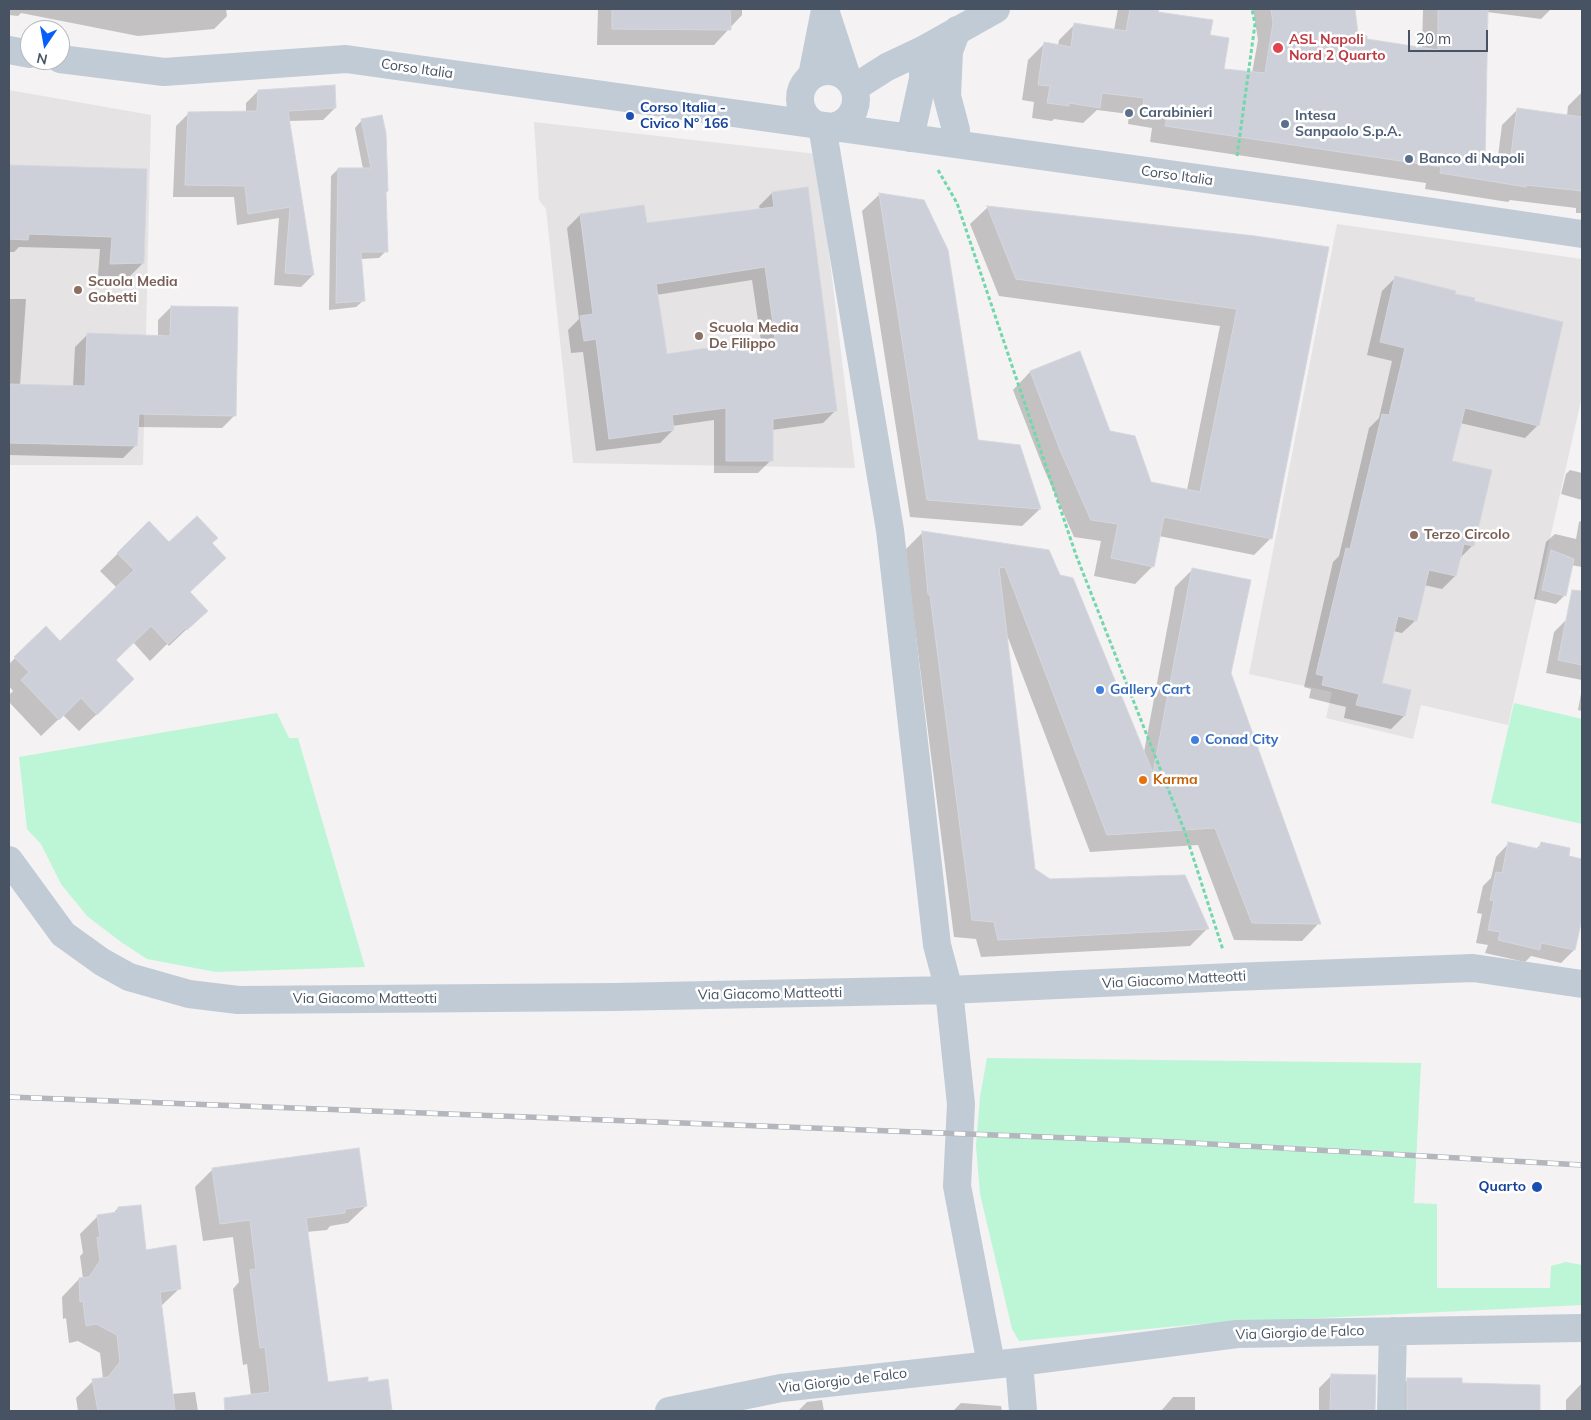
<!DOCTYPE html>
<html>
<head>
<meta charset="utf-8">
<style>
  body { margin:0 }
  #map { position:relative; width:1591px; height:1420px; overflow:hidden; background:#f4f2f2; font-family:Mulish,sans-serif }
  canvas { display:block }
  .frame { position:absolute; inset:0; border:10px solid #475362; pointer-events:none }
  .north { position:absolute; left:20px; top:20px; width:50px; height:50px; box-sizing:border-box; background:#fff; border:1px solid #b5bac0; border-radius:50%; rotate:192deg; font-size:14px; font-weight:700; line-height:20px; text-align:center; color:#475362 }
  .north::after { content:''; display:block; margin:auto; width:18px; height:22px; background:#075ff9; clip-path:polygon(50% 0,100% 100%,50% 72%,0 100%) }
  .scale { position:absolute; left:1408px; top:30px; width:80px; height:22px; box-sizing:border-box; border:2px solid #475362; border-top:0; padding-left:6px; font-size:15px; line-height:18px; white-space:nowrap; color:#475362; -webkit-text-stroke:4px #fff; paint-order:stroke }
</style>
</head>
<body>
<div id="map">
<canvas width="1591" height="1420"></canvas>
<div class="frame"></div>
<div class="north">N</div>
<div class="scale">20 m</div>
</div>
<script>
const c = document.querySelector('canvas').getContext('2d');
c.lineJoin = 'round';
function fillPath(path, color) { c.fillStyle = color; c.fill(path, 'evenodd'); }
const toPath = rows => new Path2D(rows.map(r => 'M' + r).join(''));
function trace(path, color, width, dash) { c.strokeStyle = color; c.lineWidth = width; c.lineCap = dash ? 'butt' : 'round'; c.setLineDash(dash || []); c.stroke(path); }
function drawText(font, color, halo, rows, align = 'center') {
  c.font = font + ' Mulish,sans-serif'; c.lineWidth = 5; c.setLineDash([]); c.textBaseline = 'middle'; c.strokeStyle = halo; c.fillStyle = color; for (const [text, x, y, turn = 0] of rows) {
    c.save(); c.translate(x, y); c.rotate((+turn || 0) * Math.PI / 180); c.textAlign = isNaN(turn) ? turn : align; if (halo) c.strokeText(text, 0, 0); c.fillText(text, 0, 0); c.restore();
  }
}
fillPath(toPath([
  [9,90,151,115,143,465,9,465],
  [534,122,817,154,855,468,573,463,546,209,539,200],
  [1337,224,1582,259,1582,396,1508,725,1421,705,1413,739,1326,718,1332,692,1249,674]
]), '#e5e3e4');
fillPath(toPath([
  [1514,703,1582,719,1582,824,1491,803],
  [277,713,289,738,298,738,365,967,216,972,147,959,121,942,87,916,61,884,41,844,27,829,19,757],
  [987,1058,1421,1063,1414,1203,1437,1204,1437,1288,1550,1288,1551,1266,1566,1262,1582,1265,1582,1305,1200,1324,1019,1341,1012,1329,980,1194,976,1146,980,1097]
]), '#bdf5d7');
fillPath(toPath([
  [9,9,226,9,227,16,214,29,138,36,21,13,18,16,9,15],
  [598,9,742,9,742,15,714,45,597,45],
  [1118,9,1158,9,1157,13,1209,36,1223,70,1252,73,1258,40,1253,9,1353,9,1357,35,1366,40,1422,49,1423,9,1551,9,1541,19,1487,12,1484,163,1497,164,1502,125,1518,109,1567,116,1568,106,1582,92,1582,213,1576,213,1576,208,1510,200,1508,202,1425,189,1426,183,1150,142,1152,128,1128,124,1129,114,1097,110,1083,123,1054,119,1052,121,1032,118,1034,102,1022,100,1028,60,1044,44,1058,46,1059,40,1075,24,1114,30],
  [258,91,335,108,323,120,289,121,313,275,301,287,274,285,279,218,237,225,234,197,173,197,176,126,188,114,246,113,246,103],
  [362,120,385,193,386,251,379,258,361,259,364,300,356,307,329,310,331,176,338,169,363,169,355,128],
  [9,166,145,170,143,263,130,276,98,276,100,249,19,247,14,252,9,252],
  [772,193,836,410,823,423,772,430,771,460,758,473,714,473,714,420,672,426,673,430,660,443,596,451,583,352,571,353,568,330,579,319,567,228,580,215,646,224,760,210,759,206],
  [752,280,761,341,666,356,656,295],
  [880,194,977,441,1040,509,1022,526,910,517,862,211],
  [988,207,1255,237,1271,538,1254,555,1159,536,1153,566,1135,584,1094,576,1101,541,1074,537,1043,467,1013,390,1030,372,1079,352,1109,432,1150,483,1187,490,1220,326,999,296,970,224],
  [1395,278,1454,295,1472,302,1538,425,1525,438,1460,423,1451,462,1490,471,1472,546,1459,559,1455,576,1442,589,1424,585,1416,620,1402,633,1393,631,1380,684,1410,691,1404,716,1391,729,1344,718,1346,707,1309,698,1311,689,1304,687,1333,562,1339,556,1369,428,1379,418,1392,361,1367,355,1382,291],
  [9,299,26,299,20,385,73,387,75,347,88,334,158,337,158,320,171,307,235,415,222,428,137,427,136,445,123,458,9,455],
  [1570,470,1582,473,1582,500,1561,494,1566,474],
  [1582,520,1582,567,1571,565,1565,595,1556,604,1534,599,1546,542,1555,534,1576,539,1579,522],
  [149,523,169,544,210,543,189,593,188,628,169,646,167,644,150,661,133,642,114,661,115,697,79,731,63,715,41,736,9,702,9,695,13,691,9,686,9,664,46,628,60,643,117,588,100,571],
  [923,532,1048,551,1144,752,1175,587,1192,570,1319,923,1302,941,1234,940,1198,845,1090,852,1007,635,1034,870,1050,881,1208,928,1190,946,981,957,976,939,954,937,905,550],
  [1567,619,1582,622,1582,680,1546,673,1554,632],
  [1582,688,1582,711,1578,710],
  [1509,843,1536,849,1541,844,1567,857,1582,860,1582,913,1574,950,1561,963,1531,956,1525,962,1485,953,1488,945,1476,943,1482,914,1477,913,1483,886,1491,878,1496,857],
  [213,1169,366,1206,348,1223,330,1226,327,1230,306,1232,327,1383,367,1383,387,1381,391,1411,227,1411,241,1397,251,1395,247,1364,243,1365,233,1289,239,1282,233,1237,203,1241,195,1187],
  [118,1208,145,1251,180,1288,161,1306,172,1394,195,1392,198,1411,78,1411,76,1398,93,1381,103,1379,100,1353,78,1341,69,1343,66,1318,63,1319,62,1297,79,1279,83,1279,80,1256,83,1253,80,1234,98,1216,112,1215],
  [1332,1375,1375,1376,1374,1411,1319,1411,1319,1388],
  [1408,1379,1460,1384,1539,1386,1538,1411,1395,1411,1396,1391],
  [1582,1383,1582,1411,1566,1411,1566,1400],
  [1173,1397,1195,1397,1195,1411,1161,1411],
  [822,1400,824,1411,798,1411,807,1402],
  [961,1403,1001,1406,1002,1411,953,1411]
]), '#0003');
const building = toPath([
  [612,9,730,9,731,30,612,29,612,9],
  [1130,9,1159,9,1158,12,1213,20,1210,35,1229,38,1224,69,1265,73,1273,23,1271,9,1355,9,1358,34,1367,36,1367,39,1438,50,1438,9,1488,9,1485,162,1510,163,1517,108,1582,117,1582,191,1526,185,1526,187,1440,173,1441,167,1165,126,1168,112,1143,108,1144,98,1102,93,1100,108,1069,103,1069,106,1047,103,1050,86,1038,85,1044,42,1071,47,1074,23,1126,31,1130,9],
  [335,85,336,108,288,111,314,275,285,273,290,207,248,214,245,186,185,185,188,112,257,111,258,90,335,85],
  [382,115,386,133,388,191,386,192,388,252,361,252,365,301,336,303,338,168,371,168,361,119,382,115],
  [9,165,147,169,144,263,110,264,112,237,29,234,28,240,9,239,9,165],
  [808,187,837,411,773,419,773,461,726,461,726,408,672,415,674,430,609,439,596,339,584,341,580,316,593,314,580,214,644,205,647,223,774,207,772,192,808,187],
  [765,267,775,338,667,354,656,284,765,267],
  [879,193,924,200,948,250,978,440,1020,445,1041,509,927,500,879,193],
  [987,206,1255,236,1329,247,1272,539,1164,517,1154,567,1111,558,1118,524,1091,520,1060,450,1030,371,1080,351,1110,431,1135,436,1151,482,1200,492,1237,309,1016,279,987,206],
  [1395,276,1456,291,1455,294,1475,298,1474,301,1563,322,1539,426,1465,408,1452,461,1492,470,1474,546,1464,544,1456,576,1429,570,1417,621,1398,616,1382,683,1411,690,1405,716,1356,705,1359,694,1322,685,1324,676,1316,674,1346,548,1350,549,1382,414,1389,415,1405,348,1380,342,1395,276],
  [171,306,238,307,236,416,139,414,137,446,9,443,9,384,85,386,87,333,170,336,171,306],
  [197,516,218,538,212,543,226,558,190,592,208,611,187,630,185,628,168,644,151,626,116,660,134,679,97,715,81,698,59,720,21,680,29,672,14,657,46,626,60,641,134,570,117,553,149,521,169,542,197,516],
  [922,531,1049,550,1060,575,1073,578,1153,773,1192,568,1251,580,1231,673,1321,924,1252,923,1215,828,1107,835,1005,567,999,568,1035,869,1050,879,1185,875,1209,929,998,940,994,922,972,920,930,595,928,594,922,531],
  [1551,550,1574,559,1566,596,1542,590,1551,550],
  [1572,590,1582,591,1582,665,1558,660,1572,590],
  [1508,842,1539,849,1541,842,1570,848,1569,856,1582,859,1582,919,1575,950,1541,943,1540,950,1498,940,1500,932,1488,930,1494,901,1490,900,1496,872,1502,873,1508,842],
  [359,1148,367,1206,345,1209,345,1213,306,1218,328,1382,368,1377,368,1382,388,1379,392,1411,225,1411,224,1398,270,1392,265,1347,260,1348,250,1270,256,1269,250,1220,220,1224,212,1168,359,1148],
  [141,1205,146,1250,176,1245,181,1289,160,1292,175,1411,98,1411,92,1379,108,1377,120,1362,117,1335,96,1324,86,1326,83,1301,80,1302,79,1278,89,1277,100,1261,97,1237,100,1238,97,1215,118,1212,118,1207,141,1205],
  [1331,1374,1376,1375,1375,1411,1330,1411,1331,1374],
  [1407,1378,1462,1378,1462,1383,1540,1385,1540,1411,1407,1411,1407,1378]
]);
fillPath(building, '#cdd0d8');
trace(building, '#d5d7de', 1);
trace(toPath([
  [1237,156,1255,24,1252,9],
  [938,170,957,203,1076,555,1185,832,1223,950]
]), '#71d7ac', 3, [4, 2.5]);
trace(toPath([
  [825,10,847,77],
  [9,50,30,54],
  [60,59,164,72,346,59,1298,192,1582,234],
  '800 99a28 28 0 1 1 56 0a28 28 0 1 1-56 0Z',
  [812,76,825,10],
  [854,88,887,67,923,50,996,9],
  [822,126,890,530,937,945,949,990,961,1104,957,1186,991,1364],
  [910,138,923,79,923,50],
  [955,144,956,130,947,96,949,51,957,30],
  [9,860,63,934,102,962,129,977,189,994,238,1000,615,997,949,990,1232,977,1473,968,1582,984],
  [1019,1362,1023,1411],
  [669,1411,781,1388,1019,1362,1237,1334,1582,1328],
  [1391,1411,1393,1331]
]), '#c1cbd5', 28);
const rail = toPath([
  [9,1097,1175,1142,1582,1165]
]);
trace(rail, '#b3b6bd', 5.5);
trace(rail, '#fff', 4, [11]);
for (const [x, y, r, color] of [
  [1278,48,6,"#e0444e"],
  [1129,113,5,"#5c6f8a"],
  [630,116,5,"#1a4fb4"],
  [1285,124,5,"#5c6f8a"],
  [1409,159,5,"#5c6f8a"],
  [78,290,5,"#8d6e63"],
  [699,336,5,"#8d6e63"],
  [1414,535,5,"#8d6e63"],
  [1100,690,5,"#3f7fe0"],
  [1195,740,5,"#3f7fe0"],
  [1143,780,5,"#e8710a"],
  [1537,1187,6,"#1a4fb4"]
]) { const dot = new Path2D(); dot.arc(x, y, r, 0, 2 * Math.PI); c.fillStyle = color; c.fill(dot); trace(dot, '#fff', 2); }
drawText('bold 14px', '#be3a42', '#fff', [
  ["ASL Napoli",1289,40],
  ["Nord 2 Quarto",1289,56]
], 'left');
drawText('14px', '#475362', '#fff', [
  ["Corso Italia",417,69,8],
  ["Corso Italia",1177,176,8],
  ["Via Giacomo Matteotti",1174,980,-3],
  ["Via Giacomo Matteotti",770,994,-1],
  ["Via Giacomo Matteotti",365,999],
  ["Via Giorgio de Falco",1300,1333,-2],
  ["Via Giorgio de Falco",843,1381,-7]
]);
drawText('bold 14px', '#164399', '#fff', [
  ["Corso Italia -",640,108],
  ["Civico N° 166",640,124],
  ["Quarto",1526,1187,"right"]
], 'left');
drawText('bold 14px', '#4e5e75', '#fff', [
  ["Carabinieri",1139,113],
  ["Intesa",1295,116],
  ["Sanpaolo S.p.A.",1295,132],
  ["Banco di Napoli",1419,159]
], 'left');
drawText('bold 14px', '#785e54', '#fff', [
  ["Scuola Media",88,282],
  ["Gobetti",88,298],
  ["Scuola Media",709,328],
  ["De Filippo",709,344],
  ["Terzo Circolo",1424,535]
], 'left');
drawText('bold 14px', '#366cbe', '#fff', [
  ["Gallery Cart",1110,690],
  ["Conad City",1205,740]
], 'left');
drawText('bold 14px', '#c56008', '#fff', [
  ["Karma",1153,780]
], 'left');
</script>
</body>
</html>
